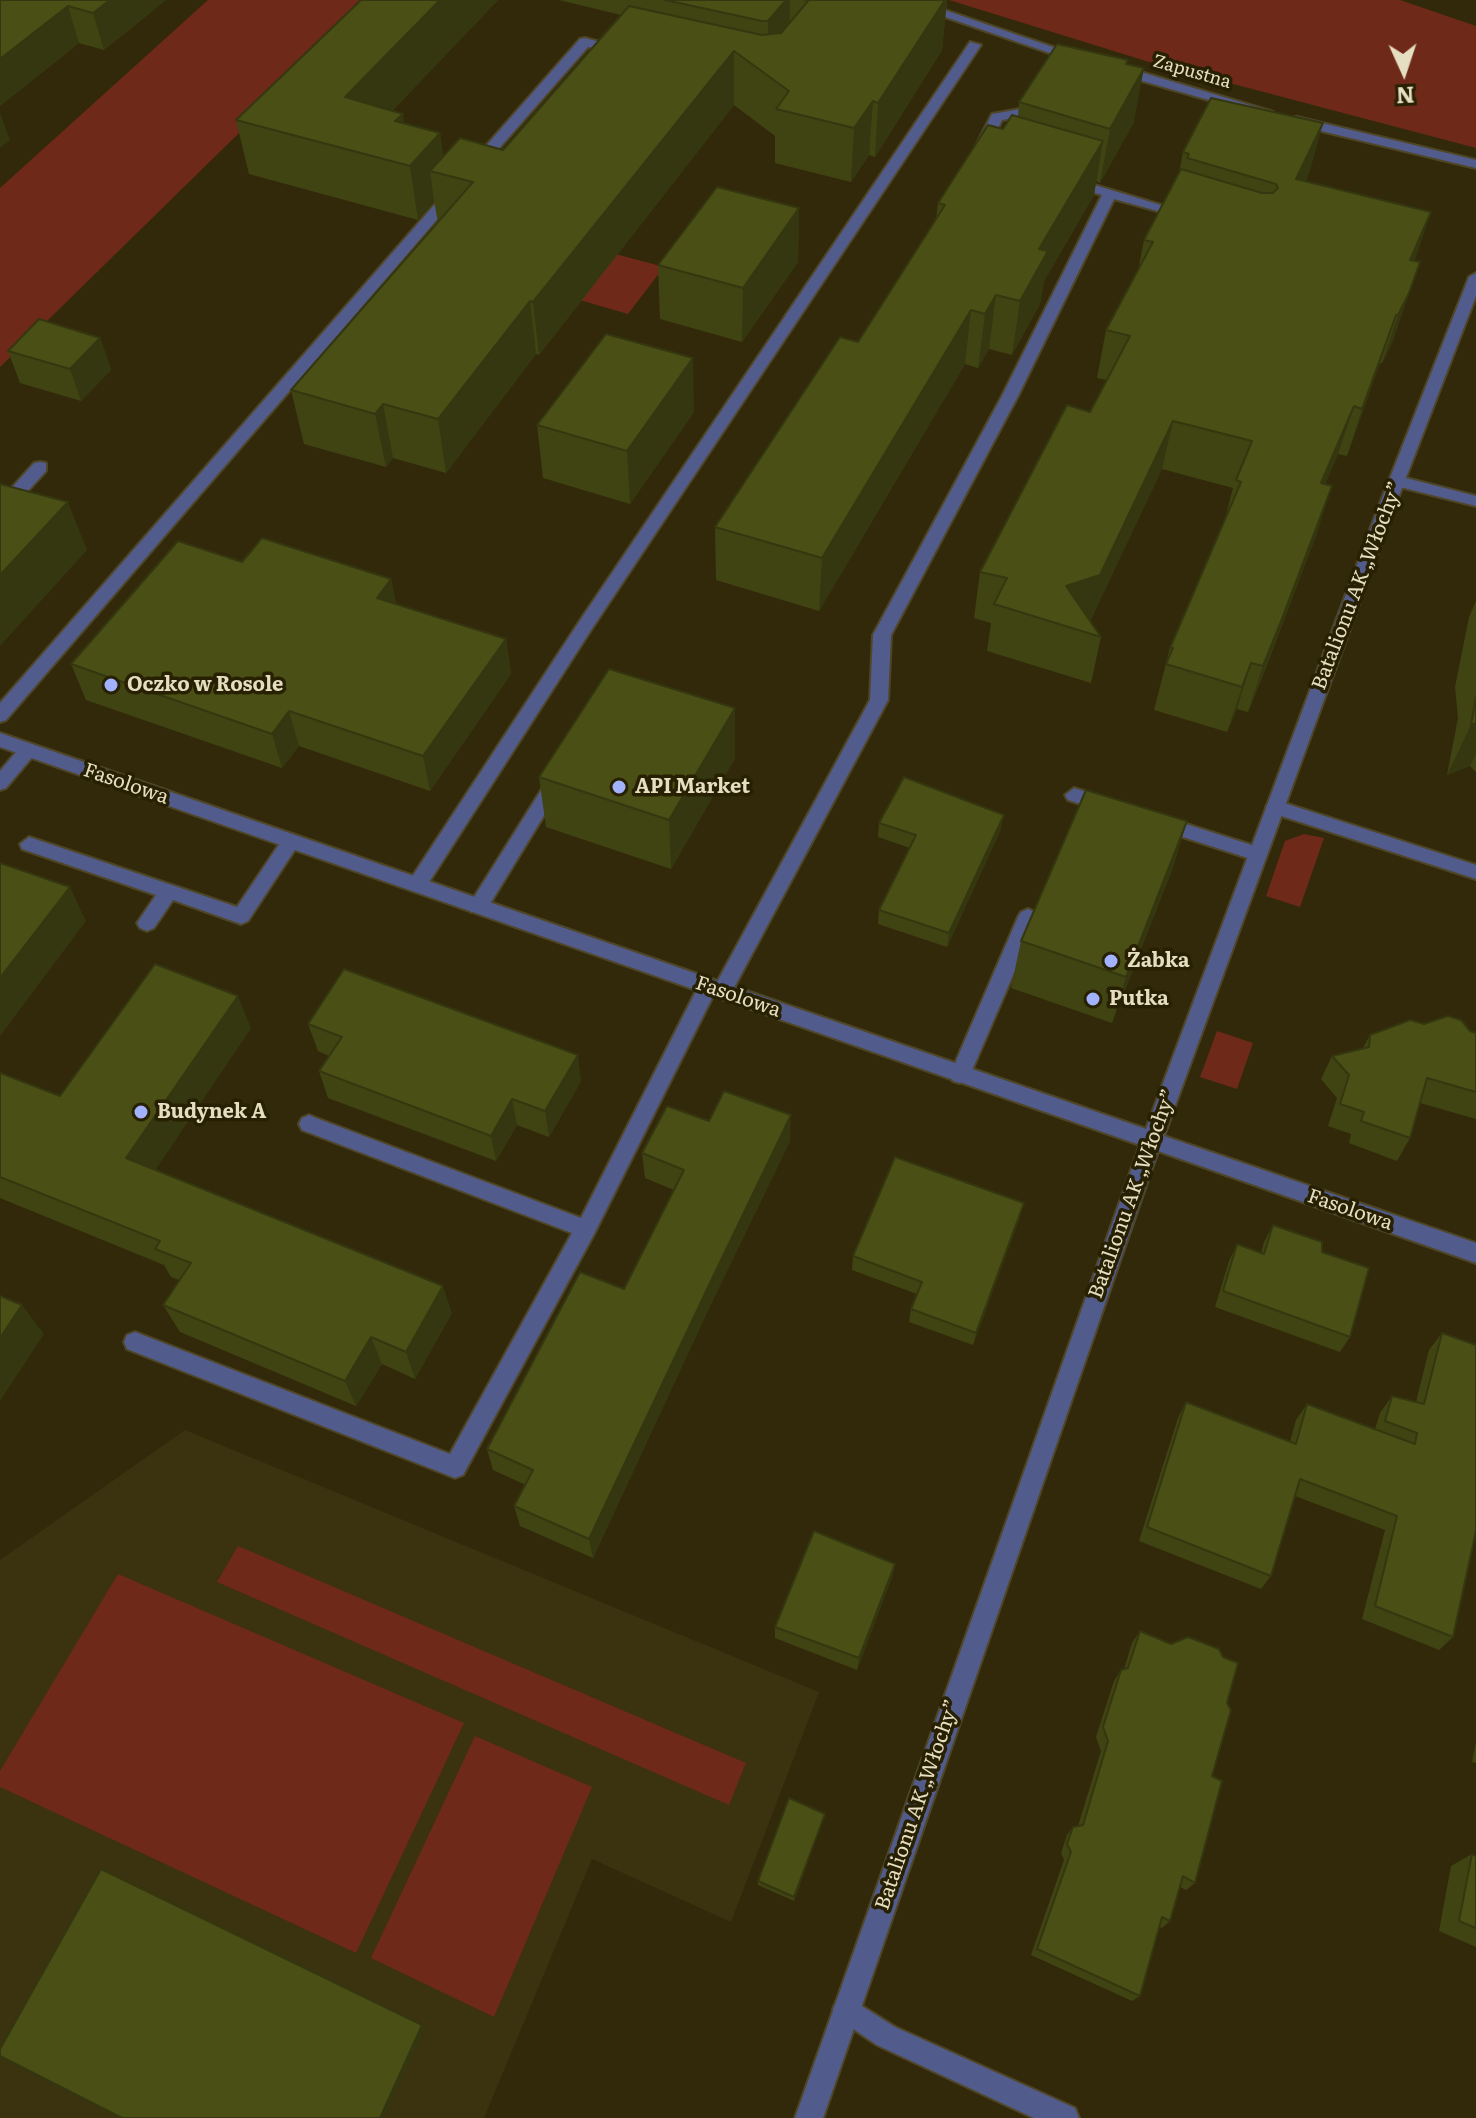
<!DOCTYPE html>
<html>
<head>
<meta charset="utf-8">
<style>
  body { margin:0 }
  #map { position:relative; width:1476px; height:2118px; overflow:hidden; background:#32290b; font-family:Literata,serif }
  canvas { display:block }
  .north { position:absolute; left:1364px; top:32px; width:80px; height:80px; -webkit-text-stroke:6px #282002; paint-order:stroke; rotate:177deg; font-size:22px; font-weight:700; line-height:32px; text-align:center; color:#e6dec1 }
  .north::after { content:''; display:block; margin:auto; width:28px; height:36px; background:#e6dec1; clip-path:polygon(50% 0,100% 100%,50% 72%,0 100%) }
</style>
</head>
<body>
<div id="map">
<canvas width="1476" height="2118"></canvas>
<div class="north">N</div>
</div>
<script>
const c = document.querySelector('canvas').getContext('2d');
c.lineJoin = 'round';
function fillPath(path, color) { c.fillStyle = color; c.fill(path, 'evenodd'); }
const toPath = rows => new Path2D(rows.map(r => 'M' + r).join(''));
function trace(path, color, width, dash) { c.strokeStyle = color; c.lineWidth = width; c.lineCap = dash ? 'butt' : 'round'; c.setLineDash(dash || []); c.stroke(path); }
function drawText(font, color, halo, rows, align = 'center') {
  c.font = font + ' Literata,serif'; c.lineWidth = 7; c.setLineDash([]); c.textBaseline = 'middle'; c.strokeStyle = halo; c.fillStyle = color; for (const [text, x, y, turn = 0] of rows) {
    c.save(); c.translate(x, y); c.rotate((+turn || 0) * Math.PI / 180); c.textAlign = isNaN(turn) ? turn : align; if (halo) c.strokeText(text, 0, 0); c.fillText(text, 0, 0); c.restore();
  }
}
fillPath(toPath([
  [185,1430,819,1692,731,1922,592,1859,484,2118,0,2118,0,1560]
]), '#3b320f');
fillPath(toPath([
  [208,0,375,0,0,367,0,188],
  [949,0,1400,0,1476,26,1476,148,1146,61],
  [571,242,664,267,628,314,535,287],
  [1304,834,1324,838,1300,907,1266,896,1285,841],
  [1217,1031,1253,1043,1237,1089,1200,1077],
  [238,1546,746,1763,729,1805,217,1582],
  [118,1574,464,1723,356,1953,0,1787,0,1771],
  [475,1736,592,1787,494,2017,371,1958]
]), '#6e2919');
const lane = toPath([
  [585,38,628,50,622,54,588,47,480,170,470,170,470,164,580,39,585,38],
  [970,42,981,45,591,630,424,890,410,890,408,885,410,880,579,622,970,42],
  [1020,109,1025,110,1025,116,1002,120,986,153,976,153,974,150,992,114,1020,109],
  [1068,177,1194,215,1187,219,1114,199,1018,396,891,635,888,700,729,997,722,999,714,994,593,1236,463,1475,455,1478,127,1349,124,1342,127,1335,135,1332,450,1454,572,1233,302,1130,299,1124,302,1118,309,1115,316,1118,581,1218,701,981,708,979,716,984,870,700,873,635,1002,396,1102,195,1063,184,1063,178,1068,177],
  [454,187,459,188,459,194,6,720,0,722,0,703,449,188,454,187],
  [40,462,46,463,46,471,6,515,0,516,0,501,34,463,40,462],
  [1398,476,1476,496,1476,506,1392,485,1392,477,1398,476],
  [28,743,34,745,37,750,34,755,6,788,0,790,0,771,22,745,28,743],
  [556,774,565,781,562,786,485,912,471,912,469,907,471,902,550,776,556,774],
  [1074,788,1115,801,1118,806,1109,813,1068,800,1065,795,1074,788],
  [1275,800,1476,865,1476,879,1269,812,1266,807,1269,802,1275,800],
  [1158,815,1264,849,1266,854,1257,861,1152,827,1149,822,1152,817,1158,815],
  [291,835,300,842,248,921,241,924,173,900,154,928,147,931,140,928,137,923,156,895,22,849,20,844,29,837,237,907,284,837,291,835],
  [1028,909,1035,912,1038,917,970,1075,967,1081,960,1083,953,1081,950,1075,1018,917,1021,912,1028,909],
  [846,1996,895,2027,1075,2108,1079,2118,1034,2118,877,2045,837,2018,833,2009,837,2000,846,1996]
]);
const street = toPath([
  [896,0,915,0,1085,58,1073,61,896,0],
  [1111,66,1121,66,1273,112,1261,115,1111,72,1111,66],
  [1297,117,1476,160,1476,168,1292,124,1292,118,1297,117],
  [1476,273,1476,296,1395,506,1164,1136,1476,1243,1476,1263,1158,1151,823,2118,795,2118,1140,1145,0,747,0,733,1146,1129,1379,506,1469,277,1476,273]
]);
trace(lane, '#4f4628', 4);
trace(street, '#4f4628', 4);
fillPath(lane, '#525c8c');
fillPath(street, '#525c8c');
fillPath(toPath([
  [0,0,166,0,104,50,79,43,0,106],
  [361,0,498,0,392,111,404,123,440,133,443,157,503,150,621,15,559,0,947,0,942,50,875,157,869,155,851,182,775,163,775,136,734,105,539,355,536,354,446,473,393,458,386,467,304,444,291,390,438,223,434,201,418,220,249,174,236,120],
  [1128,60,1127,64,1134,122,1100,183,1096,181,1094,195,1044,281,1040,304,1012,355,989,349,978,368,965,364,819,611,716,580,715,527,858,342,936,220,938,203,1003,129,1018,117,1019,102],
  [1183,152,1310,171,1305,182,1414,261,1393,341,1382,363,1380,363,1347,456,1338,454,1325,484,1317,533,1265,670,1248,712,1237,709,1227,732,1154,710,1170,648,1225,519,1233,488,1162,469,1090,621,1101,637,1091,683,987,651,991,623,974,618,980,572,1090,412,1107,380,1097,378,1106,330,1138,271,1144,240,1179,173],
  [799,208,798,262,742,342,660,319,658,265],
  [100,338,111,370,81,401,20,383,8,351],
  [694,412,630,504,543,478,537,425],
  [242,562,391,579,396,604,506,639,511,674,430,791,299,746,282,768,86,700,71,664],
  [1476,601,1476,772,1470,766,1447,775,1458,718,1455,687,1469,617],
  [735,758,671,869,546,827,539,777],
  [1187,821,1172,870,1112,1023,1011,988,1021,941],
  [879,823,1001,829,947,947,878,924,879,910,910,848,878,837],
  [308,1024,581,1081,549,1137,517,1125,496,1161,328,1098,319,1071,329,1056,318,1051],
  [1424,1024,1470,1031,1476,1033,1476,1119,1420,1103,1410,1138,1397,1161,1349,1143,1351,1134,1328,1126,1337,1098,1321,1079,1332,1056,1363,1048,1370,1035],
  [251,1028,155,1170,452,1313,415,1379,382,1364,356,1406,180,1332,163,1305,179,1280,171,1277,164,1265,0,1198,0,1073,60,1096],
  [709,1121,790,1141,710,1306,593,1558,520,1526,514,1506,526,1485,493,1470,487,1449,624,1289,674,1190,645,1178,642,1153],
  [1020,1217,973,1345,909,1322,911,1309,917,1294,852,1270,853,1256],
  [1273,1225,1322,1252,1350,1337,1340,1352,1215,1307,1229,1261,1237,1244,1261,1253,1264,1242],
  [1442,1333,1453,1637,1439,1650,1362,1619,1385,1530,1295,1496,1271,1576,1261,1589,1139,1541,1178,1418,1186,1402,1290,1442,1296,1420,1307,1404,1375,1429,1380,1413,1392,1396,1416,1402,1429,1350],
  [895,1564,892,1577,857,1670,775,1638,775,1627],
  [1140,1631,1227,1703,1212,1776,1195,1883,1186,1890,1180,1887,1170,1921,1162,1928,1159,1927,1140,1996,1132,2001,1031,1955,1064,1860,1061,1853,1067,1835,1073,1827,1078,1826,1101,1751,1096,1737,1114,1681,1121,1670,1124,1669,1132,1643],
  [1476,1742,1476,1763,1472,1762],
  [825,1814,794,1901,758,1885,758,1881],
  [1472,1854,1476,1856,1476,1947,1439,1931,1451,1866]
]), '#404412');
fillPath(toPath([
  [110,0,166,0,104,50,93,13],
  [440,0,498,0,354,150,345,97],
  [786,0,790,0,789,49,768,75,768,21],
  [945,0,947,0,942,50,875,157,878,103],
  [68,6,79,43,0,106,0,59],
  [734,51,734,105,539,355,533,302],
  [1128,60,1118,114,1144,68,1134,122,1100,183,1110,129],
  [873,101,869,155,851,182,854,128],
  [0,112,10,140,0,148],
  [403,114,411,165,440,133,446,175,430,171,434,201,418,220,410,166,395,121],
  [1323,123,1310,171,1283,228,1296,179],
  [1103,141,1094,195,1044,281,1040,304,1012,355,1020,301,1039,249],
  [799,208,798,262,742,342,743,288],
  [1431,212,1415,260,1394,308,1410,260],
  [1420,262,1393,341,1382,363,1398,315],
  [996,295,989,349,978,368,985,314],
  [530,301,536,354,446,473,438,419],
  [971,310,965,364,819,611,822,558],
  [1396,315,1380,363,1347,456,1362,409],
  [100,338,111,370,81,401,70,369],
  [693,358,694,412,630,504,627,451],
  [383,404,393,458,386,467,375,414],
  [1354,406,1338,454,1306,531,1321,483],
  [1173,421,1162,469,1090,622,1066,586],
  [1332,486,1317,533,1248,712,1263,666],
  [68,502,87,550,0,646,0,575],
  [391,579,398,615,377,598],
  [506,639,511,674,430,791,423,756],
  [1251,663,1237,709,1227,732,1242,687],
  [735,708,735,758,671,869,669,820],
  [289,711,299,746,282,768,272,734],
  [1476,723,1476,754,1470,766,1447,775,1471,725],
  [1004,815,1001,829,947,947,949,933],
  [1187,821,1172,870,1112,1023,1126,977],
  [70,887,86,921,0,1036,0,978],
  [238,996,251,1028,143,1188,126,1158],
  [578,1055,581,1081,549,1137,545,1111],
  [512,1099,517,1125,496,1161,491,1136],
  [791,1115,790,1141,710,1306,593,1558,589,1539,710,1283],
  [1024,1203,1020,1217,973,1345,976,1333],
  [443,1286,452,1313,415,1379,406,1352],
  [22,1305,44,1334,0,1401,0,1338],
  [371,1337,382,1364,356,1406,345,1381],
  [895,1564,892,1577,857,1670,859,1658],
  [422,2025,425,2028,384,2118,380,2118]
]), '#34370f');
const building = toPath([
  [0,0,110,0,93,13,68,6,0,59,0,0],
  [361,0,440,0,345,97,403,114,395,121,440,133,410,166,236,120,361,0],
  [665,0,786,0,768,21,762,21,665,0],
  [805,0,945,0,878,103,873,101,854,128,776,109,789,91,734,51,533,302,530,301,438,419,383,404,375,414,291,390,473,182,430,171,460,138,503,150,629,6,762,35,781,33,808,1,805,0],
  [1057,44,1128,60,1126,64,1144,68,1110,129,1019,102,1057,44],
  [1211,98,1323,123,1296,179,1431,212,1410,260,1420,262,1409,293,1398,315,1396,315,1362,409,1354,406,1321,483,1332,486,1280,624,1263,666,1251,663,1242,687,1166,664,1173,648,1170,648,1241,482,1236,480,1252,441,1173,421,1100,575,1066,586,1101,637,994,604,1007,578,980,572,1067,405,1090,412,1130,336,1106,330,1153,242,1144,240,1181,169,1262,193,1273,193,1278,188,1276,184,1187,158,1189,154,1183,152,1211,98],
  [1012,115,1103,141,1039,249,1048,251,1020,301,996,295,985,314,971,310,822,558,715,527,840,337,858,342,945,205,938,203,988,125,1003,129,1012,115],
  [717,187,799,208,743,288,658,265,717,187],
  [39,319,100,338,70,369,8,351,39,319],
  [606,334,693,358,627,451,537,425,606,334],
  [0,484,68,502,0,575,0,484],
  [262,538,391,579,377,598,506,639,423,756,289,711,272,734,71,664,178,541,242,562,262,538],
  [609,669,735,708,669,820,539,777,609,669],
  [1476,697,1476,723,1471,725,1476,697],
  [904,777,1004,815,949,933,879,910,916,835,879,823,904,777],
  [1086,790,1187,821,1126,977,1021,941,1086,790],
  [0,863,70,887,0,978,0,863],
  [155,964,238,996,126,1158,443,1286,406,1352,371,1337,345,1381,163,1305,191,1263,155,1249,160,1241,0,1177,0,1073,60,1096,155,964],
  [344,969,578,1055,545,1111,512,1099,491,1136,319,1071,342,1037,308,1024,344,969],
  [1448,1016,1461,1020,1470,1031,1476,1033,1476,1092,1427,1078,1410,1138,1361,1121,1364,1112,1340,1104,1349,1075,1332,1056,1369,1047,1370,1035,1410,1020,1424,1024,1448,1016],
  [724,1091,791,1115,710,1283,589,1539,514,1506,533,1470,487,1449,580,1272,624,1289,684,1170,642,1153,667,1106,709,1121,724,1091],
  [895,1157,1024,1203,976,1333,911,1309,922,1282,853,1256,895,1157],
  [1273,1225,1322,1242,1322,1252,1369,1268,1350,1337,1223,1291,1237,1244,1264,1254,1273,1225],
  [0,1296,22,1305,0,1338,0,1296],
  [1442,1333,1476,1345,1476,1531,1453,1637,1375,1606,1397,1516,1300,1479,1271,1576,1147,1527,1186,1402,1296,1444,1307,1404,1415,1444,1417,1433,1385,1421,1392,1396,1424,1404,1442,1333],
  [814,1531,895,1564,859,1658,775,1627,814,1531],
  [1140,1631,1171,1644,1188,1637,1219,1649,1223,1657,1238,1663,1227,1703,1231,1710,1212,1776,1222,1781,1195,1883,1183,1876,1170,1921,1162,1917,1140,1996,1037,1949,1071,1852,1067,1844,1073,1827,1083,1825,1108,1741,1103,1727,1121,1670,1128,1668,1140,1631],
  [789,1798,825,1814,794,1897,758,1881,789,1798],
  [1472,1854,1476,1856,1476,1928,1459,1921,1472,1854],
  [101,1869,422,2025,380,2118,122,2118,0,2056,0,2049,101,1869]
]);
fillPath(building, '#4a4f15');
trace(building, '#34370f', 2);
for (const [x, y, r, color] of [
  [111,685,8,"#a2b2fd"],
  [619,787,8,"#a2b2fd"],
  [1111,961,8,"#a2b2fd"],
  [1093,999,8,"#a2b2fd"],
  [141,1112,8,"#a2b2fd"]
]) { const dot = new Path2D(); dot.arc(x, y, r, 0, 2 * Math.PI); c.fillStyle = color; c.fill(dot); trace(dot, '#282002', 3); }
drawText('18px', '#e6dec1', '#282002', [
  ["Zapustna",1192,72,16]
]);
drawText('20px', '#e6dec1', '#282002', [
  ["Batalionu AK „Włochy”",1358,586,-69],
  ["Fasolowa",126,784,19],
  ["Fasolowa",738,997,19],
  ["Batalionu AK „Włochy”",1133,1194,-70],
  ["Fasolowa",1350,1210,19],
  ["Batalionu AK „Włochy”",918,1805,-71]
]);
drawText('bold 20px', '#e6dec1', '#282002', [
  ["Oczko w Rosole",127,685],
  ["API Market",635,787],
  ["Żabka",1127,961],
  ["Putka",1109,999],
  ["Budynek A",157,1112]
], 'left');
</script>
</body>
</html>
